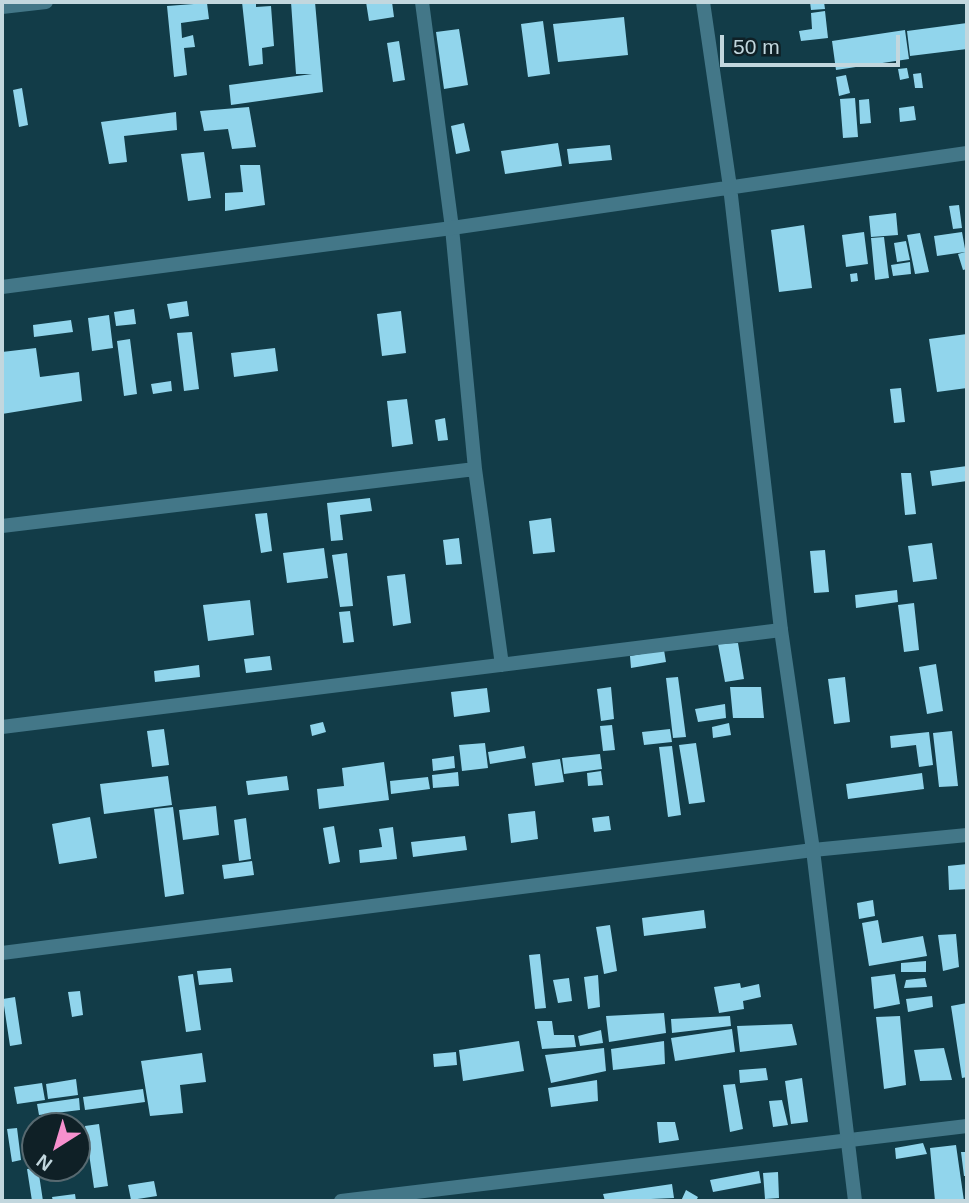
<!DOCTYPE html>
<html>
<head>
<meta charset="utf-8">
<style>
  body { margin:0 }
  #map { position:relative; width:969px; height:1203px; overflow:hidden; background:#123c48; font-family:Helvetica,sans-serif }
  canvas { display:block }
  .frame { position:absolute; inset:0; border:4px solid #c2d7de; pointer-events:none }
  .north { position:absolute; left:21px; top:1112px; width:70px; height:70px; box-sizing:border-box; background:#0f2026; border:2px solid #576970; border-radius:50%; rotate:217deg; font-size:19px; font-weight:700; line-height:28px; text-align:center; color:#c2d7de }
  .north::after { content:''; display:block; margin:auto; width:24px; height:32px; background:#f790ce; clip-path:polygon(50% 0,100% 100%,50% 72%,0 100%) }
  .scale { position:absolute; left:720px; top:35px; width:180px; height:32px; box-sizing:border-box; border:4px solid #c2d7de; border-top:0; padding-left:9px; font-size:21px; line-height:24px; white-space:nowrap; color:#c2d7de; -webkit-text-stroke:5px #0f2026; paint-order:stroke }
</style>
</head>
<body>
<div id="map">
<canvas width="969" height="1203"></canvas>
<div class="frame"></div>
<div class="north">N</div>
<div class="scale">50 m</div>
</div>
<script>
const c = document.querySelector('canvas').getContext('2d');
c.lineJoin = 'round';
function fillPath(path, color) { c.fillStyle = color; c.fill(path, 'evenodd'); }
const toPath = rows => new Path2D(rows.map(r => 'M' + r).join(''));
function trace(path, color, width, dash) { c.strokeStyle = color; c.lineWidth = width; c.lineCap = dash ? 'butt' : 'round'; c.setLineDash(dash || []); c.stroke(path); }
fillPath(toPath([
  [242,2,256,2,256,7,271,6,274,46,262,48,263,64,249,66],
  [291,2,315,2,323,92,231,105,229,85,312,74,296,74],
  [366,2,392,2,394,17,369,21],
  [810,2,824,2,825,9,811,10],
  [207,3,209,19,181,23,182,38,193,35,195,47,184,48,187,75,174,77,167,6],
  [825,11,828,38,801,41,799,31,812,29,811,13],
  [624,17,628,55,558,62,553,24],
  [543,21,550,74,528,77,521,24],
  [967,23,967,49,910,56,907,31],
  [459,29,468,85,444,89,436,32],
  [905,30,909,59,836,70,832,41],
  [399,41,405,80,393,82,387,43],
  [907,68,909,78,900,80,898,69],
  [921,73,923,88,915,88,913,74],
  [846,75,850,93,839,96,836,77],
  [22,88,28,125,19,127,13,90],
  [855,98,858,137,843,138,840,99],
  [869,99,871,123,860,124,859,100],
  [914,106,916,120,900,122,899,108],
  [249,107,256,147,232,149,228,129,204,131,200,111],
  [176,112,177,130,124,136,127,162,109,164,101,122],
  [464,123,470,151,456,154,451,126],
  [558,143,562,166,505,174,501,151],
  [610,145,612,160,569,164,567,149],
  [204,152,211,198,188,201,181,154],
  [240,165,260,165,265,205,225,211,225,193,243,192],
  [959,205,962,228,953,229,949,206],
  [896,213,898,235,871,237,869,216],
  [804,225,812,288,779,292,771,230],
  [864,232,868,264,846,267,842,235],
  [962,232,967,260,967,269,963,270,958,254,965,252,937,256,934,236],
  [920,233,929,272,915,274,907,235],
  [884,237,889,278,875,280,871,238],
  [906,241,910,260,897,262,894,243],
  [910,262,911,274,893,276,891,265],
  [857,273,858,281,851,282,850,274],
  [187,301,189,316,170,319,167,304],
  [134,309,136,324,116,326,114,312],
  [401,311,406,353,382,356,377,314],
  [109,315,113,348,92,351,88,318],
  [71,320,73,332,34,337,33,325],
  [192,332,199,389,184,391,177,333],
  [967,334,967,388,937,392,929,339],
  [130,339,137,394,124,396,117,341],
  [36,348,40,377,79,372,82,401,2,414,2,352],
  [275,348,278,371,234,377,231,353],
  [171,381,172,391,153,394,151,384],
  [901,388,905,422,894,423,890,389],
  [407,399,413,444,392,447,387,401],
  [445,418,448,440,438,441,435,420],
  [967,466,967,481,932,486,930,471],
  [901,473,911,473,916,514,905,515],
  [370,498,372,511,340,515,343,540,331,541,327,503],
  [267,513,272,551,261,553,255,514],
  [551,518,555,552,533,554,529,521],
  [459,538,462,564,446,565,443,540],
  [932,543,937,579,913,582,908,546],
  [324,548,328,578,287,583,283,553],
  [825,550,829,592,814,593,810,551],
  [347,553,353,606,340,607,332,555],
  [405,574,411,623,393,626,387,576],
  [897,590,898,602,856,608,855,595],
  [250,600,254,635,208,641,203,605],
  [914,603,919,650,904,652,898,605],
  [350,611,354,642,343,643,339,612],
  [738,643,744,679,725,682,718,644],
  [664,650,666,662,631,668,630,656],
  [270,656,272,670,246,673,244,659],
  [936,664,943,711,927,714,919,667],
  [199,665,200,677,155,682,154,671],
  [678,677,686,737,673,738,666,678],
  [845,677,850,722,834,724,828,679],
  [611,687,614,719,601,721,597,689],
  [730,687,761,687,764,718,733,718],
  [487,688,490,712,454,717,451,692],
  [725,704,726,718,698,722,695,709],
  [323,722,326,732,312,736,310,725],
  [729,723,731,735,713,738,712,727],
  [612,725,615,750,603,751,600,726],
  [164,729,169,765,152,767,147,731],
  [670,729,672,742,644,745,642,732],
  [952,731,958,786,939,787,933,733],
  [929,732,933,765,919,767,916,745,891,748,890,736],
  [485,743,488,768,462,771,459,745],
  [696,743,705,802,689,804,679,745],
  [524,746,526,758,490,764,488,752],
  [672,746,681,815,668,817,659,747],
  [600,754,602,769,564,774,562,758],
  [454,756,455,768,433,771,432,759],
  [560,759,564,782,535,786,532,763],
  [384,762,389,800,319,809,317,789,344,786,342,768],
  [601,771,603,785,588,786,587,773],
  [458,772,459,786,433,788,432,775],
  [922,773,924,789,848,799,846,784],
  [168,776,172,805,104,814,100,784],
  [287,776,289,790,248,795,246,781],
  [428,777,430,789,391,794,390,781],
  [216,806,219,835,183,840,179,810],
  [173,807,184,894,165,897,154,809],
  [535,811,538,839,511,843,508,814],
  [609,816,611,830,594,832,592,818],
  [90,817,97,858,59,864,52,824],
  [246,818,251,859,239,861,234,820],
  [334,826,340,862,329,864,323,828],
  [393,827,397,859,360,863,359,850,382,847,379,829],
  [465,836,467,850,413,857,411,842],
  [252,861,254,875,224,879,222,865],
  [967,864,967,889,949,890,948,866],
  [873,900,875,916,859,919,857,903],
  [704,910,706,928,644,936,642,918],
  [878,920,882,943,923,936,927,956,869,966,862,923],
  [610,925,617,971,604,974,596,927],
  [956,934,959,967,943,971,938,935],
  [540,954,546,1008,535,1009,529,955],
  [926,961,926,972,901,972,901,963],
  [231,968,233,982,199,985,197,971],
  [193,974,201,1030,186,1032,178,976],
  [895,974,900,1004,874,1009,871,977],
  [598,975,600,1007,588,1009,584,977],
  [569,978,572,1001,558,1003,553,980],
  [925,978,927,987,904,988,906,980],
  [740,983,741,988,759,984,761,997,743,1001,744,1009,719,1013,714,987],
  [80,991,83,1015,72,1017,68,992],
  [932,996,933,1007,908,1012,906,999],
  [15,997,22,1044,10,1046,3,999],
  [967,1003,967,1077,962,1078,951,1006],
  [664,1013,666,1033,609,1042,606,1016],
  [730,1016,731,1026,672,1033,671,1019],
  [900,1016,906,1085,884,1089,876,1017],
  [537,1021,552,1021,554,1035,574,1035,576,1047,542,1049],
  [792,1024,797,1045,740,1052,737,1026],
  [732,1029,735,1052,675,1061,671,1038],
  [601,1030,603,1043,580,1046,578,1036],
  [519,1041,524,1071,463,1081,459,1050],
  [664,1041,665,1064,613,1070,611,1049],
  [604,1048,606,1071,551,1083,545,1055],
  [944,1048,952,1080,920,1081,914,1050],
  [456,1052,457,1065,434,1067,433,1054],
  [202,1053,206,1082,180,1085,183,1113,150,1116,141,1061],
  [766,1068,768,1080,740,1083,739,1070],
  [802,1078,808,1122,791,1124,785,1081],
  [76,1079,78,1095,48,1099,46,1084],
  [597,1080,598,1101,551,1107,548,1088],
  [42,1083,45,1100,17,1104,14,1087],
  [735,1084,743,1129,730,1132,723,1085],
  [143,1089,145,1102,85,1110,83,1097],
  [79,1098,80,1110,39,1115,37,1104],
  [782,1100,788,1125,773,1127,769,1101],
  [657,1122,675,1122,679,1140,659,1143],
  [99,1124,108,1186,94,1188,85,1126],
  [17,1128,21,1160,12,1162,7,1129],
  [923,1143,927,1154,896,1159,895,1148],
  [956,1145,964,1201,935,1201,930,1148],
  [961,1152,967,1152,967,1176,964,1176],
  [38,1168,43,1201,32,1201,27,1169],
  [759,1171,761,1183,713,1192,710,1180],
  [778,1172,779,1198,765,1199,763,1173],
  [154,1181,157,1196,131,1200,128,1185],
  [672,1184,674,1198,605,1201,603,1194],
  [686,1190,698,1197,696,1201,681,1201],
  [75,1194,76,1201,53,1201,52,1197]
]), '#91d5ec');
trace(toPath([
  [422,2,452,228,475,469,502,665],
  [2,7,46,2],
  [2,526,475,469],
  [2,727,781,630],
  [2,953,813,850,967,835],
  [341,1201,967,1126]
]), '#437788', 14);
trace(toPath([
  [703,2,730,187,781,630,813,850,855,1201],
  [2,287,452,228,967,153]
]), '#437788', 14);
</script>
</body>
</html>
